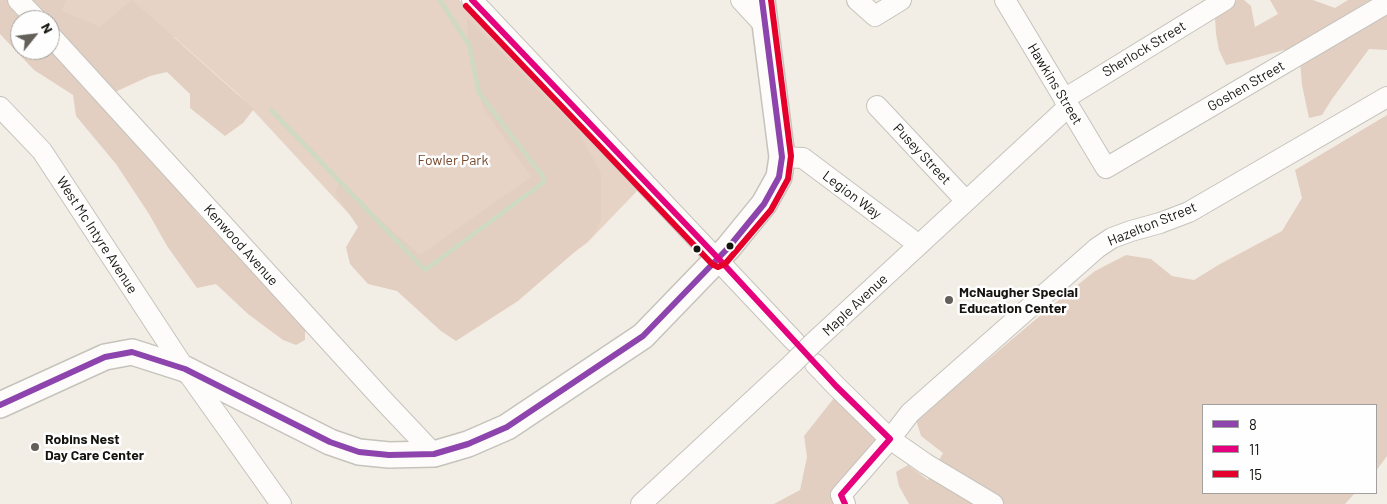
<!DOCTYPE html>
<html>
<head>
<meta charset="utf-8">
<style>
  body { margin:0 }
  #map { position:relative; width:1387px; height:504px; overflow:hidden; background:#f2eee5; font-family:Barlow,sans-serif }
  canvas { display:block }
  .legend { position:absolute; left:1202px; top:404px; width:175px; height:90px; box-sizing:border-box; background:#fefefe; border:1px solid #a1a09e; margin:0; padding:6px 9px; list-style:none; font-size:15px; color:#16140f }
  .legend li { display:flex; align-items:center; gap:10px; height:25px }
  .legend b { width:25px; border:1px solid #a1a09e }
  .north { position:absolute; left:10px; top:10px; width:50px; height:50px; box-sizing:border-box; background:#fefefe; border:1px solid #a1a09e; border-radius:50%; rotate:61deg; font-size:14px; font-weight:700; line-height:20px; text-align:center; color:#16140f }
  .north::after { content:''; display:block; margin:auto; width:18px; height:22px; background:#63605a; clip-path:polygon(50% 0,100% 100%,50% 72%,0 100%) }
</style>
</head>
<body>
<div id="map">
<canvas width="1387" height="504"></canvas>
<ul class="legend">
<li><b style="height:6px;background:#8e44ad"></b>8</li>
<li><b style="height:6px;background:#e5007d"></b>11</li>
<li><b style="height:6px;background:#e4002b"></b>15</li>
</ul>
<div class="north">N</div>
</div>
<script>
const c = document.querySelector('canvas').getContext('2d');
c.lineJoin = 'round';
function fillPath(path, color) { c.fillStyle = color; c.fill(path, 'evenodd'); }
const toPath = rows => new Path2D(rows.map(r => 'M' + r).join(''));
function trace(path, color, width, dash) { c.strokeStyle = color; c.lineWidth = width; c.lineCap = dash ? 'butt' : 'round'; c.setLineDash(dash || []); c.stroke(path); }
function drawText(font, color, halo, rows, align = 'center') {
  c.font = font + ' Barlow,sans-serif'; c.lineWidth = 5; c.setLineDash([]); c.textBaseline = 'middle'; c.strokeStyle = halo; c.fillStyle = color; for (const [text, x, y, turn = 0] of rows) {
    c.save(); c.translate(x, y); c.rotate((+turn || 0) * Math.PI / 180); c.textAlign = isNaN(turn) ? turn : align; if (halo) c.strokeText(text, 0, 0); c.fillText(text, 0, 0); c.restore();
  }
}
fillPath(toPath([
  [35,0,459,0,637,191,587,243,461,335,238,94,174,37,117,89]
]), '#e6d3c6');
fillPath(toPath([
  [0,0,66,0,62,11,100,27,132,0,254,109,243,123,225,136,190,108,190,94,167,72,150,76,115,92,156,157,197,213,305,327,305,340,296,345,283,340,248,314,216,284,197,288,167,246,149,214,116,164,76,116,73,95,34,70,0,34],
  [20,20,50,20,50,50,20,50],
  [1239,0,1244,0,1251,6,1255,27,1278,14,1270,0,1313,0,1335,8,1348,0,1387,0,1387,50,1369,49,1332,99,1322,115,1309,118,1302,85,1300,60,1284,50,1248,60,1226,65,1219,50,1216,34,1215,18,1231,1],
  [467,18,577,130,601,173,601,220,592,237,518,301,456,341,441,331,397,291,368,284,350,264,346,247,358,227,335,193,339,184,420,255,531,177,483,108,468,46],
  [1387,115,1387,456,1376,471,1376,405,1203,405,1203,493,1355,493,1345,504,909,504,899,486,896,472,908,465,928,480,943,453,921,436,916,420,1060,299,1095,271,1126,255,1151,259,1172,276,1194,280,1220,264,1282,231,1302,198,1295,170],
  [834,398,877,439,836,504,774,504,800,490,807,457,804,436]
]), '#e3cfc1');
trace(toPath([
  [271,110,425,270,544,182,544,178,479,93,469,45,440,0]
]), '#cedac1', 4.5);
const minor = toPath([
  [18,0,37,20],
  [472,0,795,342],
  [741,0,765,26],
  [857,0,875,16,901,0],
  [1005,0,1106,168,1387,3],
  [50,35,383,400,434,454],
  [1064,99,1225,0],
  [877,106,966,201],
  [0,107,42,151,185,369,281,504],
  [782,157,803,158,919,245],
  [814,342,1069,106],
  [815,364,836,386,890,439,926,464,993,504],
  [641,504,793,363],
  [845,504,841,495,890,439,910,413,1097,248,1112,238,1131,231,1160,223,1189,212,1387,97]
]);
const major = toPath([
  [0,405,105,357,132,352,185,369,330,442,359,452,389,455,434,454,468,444,507,427,643,336,728,248,764,204,779,177,782,157,762,0]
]);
trace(minor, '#c5c3bc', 22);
trace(major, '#c5c3bc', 28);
trace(minor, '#fdfcfb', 20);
trace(major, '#fdfcfb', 25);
const minorBridge = toPath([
  [793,363,814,342]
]);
trace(minorBridge, '#c5c3bc', 22, []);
trace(minorBridge, '#fdfcfb', 20);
trace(toPath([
  [0,405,105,357,132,352,185,369,330,442,359,452,389,455,434,454,468,444,507,427,643,336,728,248,764,204,779,177,782,157,762,0]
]), '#8e44ad', 6);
trace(toPath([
  [472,0,718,258,836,386,890,439,841,495,845,504]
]), '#e5007d', 6);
trace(toPath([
  [466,6,712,264,718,267,725,264,771,210,788,179,791,156,771,0]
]), '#e4002b', 6);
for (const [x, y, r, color] of [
  [730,246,4.5,"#16140f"],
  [697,249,4.5,"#16140f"],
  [949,300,5,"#63605a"],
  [35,447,5,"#63605a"]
]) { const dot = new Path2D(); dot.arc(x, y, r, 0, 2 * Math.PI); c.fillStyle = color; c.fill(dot); trace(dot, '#fefefe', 2); }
drawText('14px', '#16140f', '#fefefe', [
  ["Sherlock Street",1144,49,-31],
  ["Hawkins Street",1055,84,59],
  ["Goshen Street",1246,86,-30],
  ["Pusey Street",922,154,47],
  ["Legion Way",852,195,37],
  ["Hazelton Street",1152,224,-22],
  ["West Mc Intyre Avenue",97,235,57],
  ["Kenwood Avenue",241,245,48],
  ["Maple Avenue",855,305,-43]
]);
drawText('14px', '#77482c', '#fefefe', [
  ["Fowler Park",453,160]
]);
drawText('bold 14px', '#16140f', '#fefefe', [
  ["McNaugher Special",959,292],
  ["Education Center",959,308],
  ["Robins Nest",45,439],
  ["Day Care Center",45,455]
], 'left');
</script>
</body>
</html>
